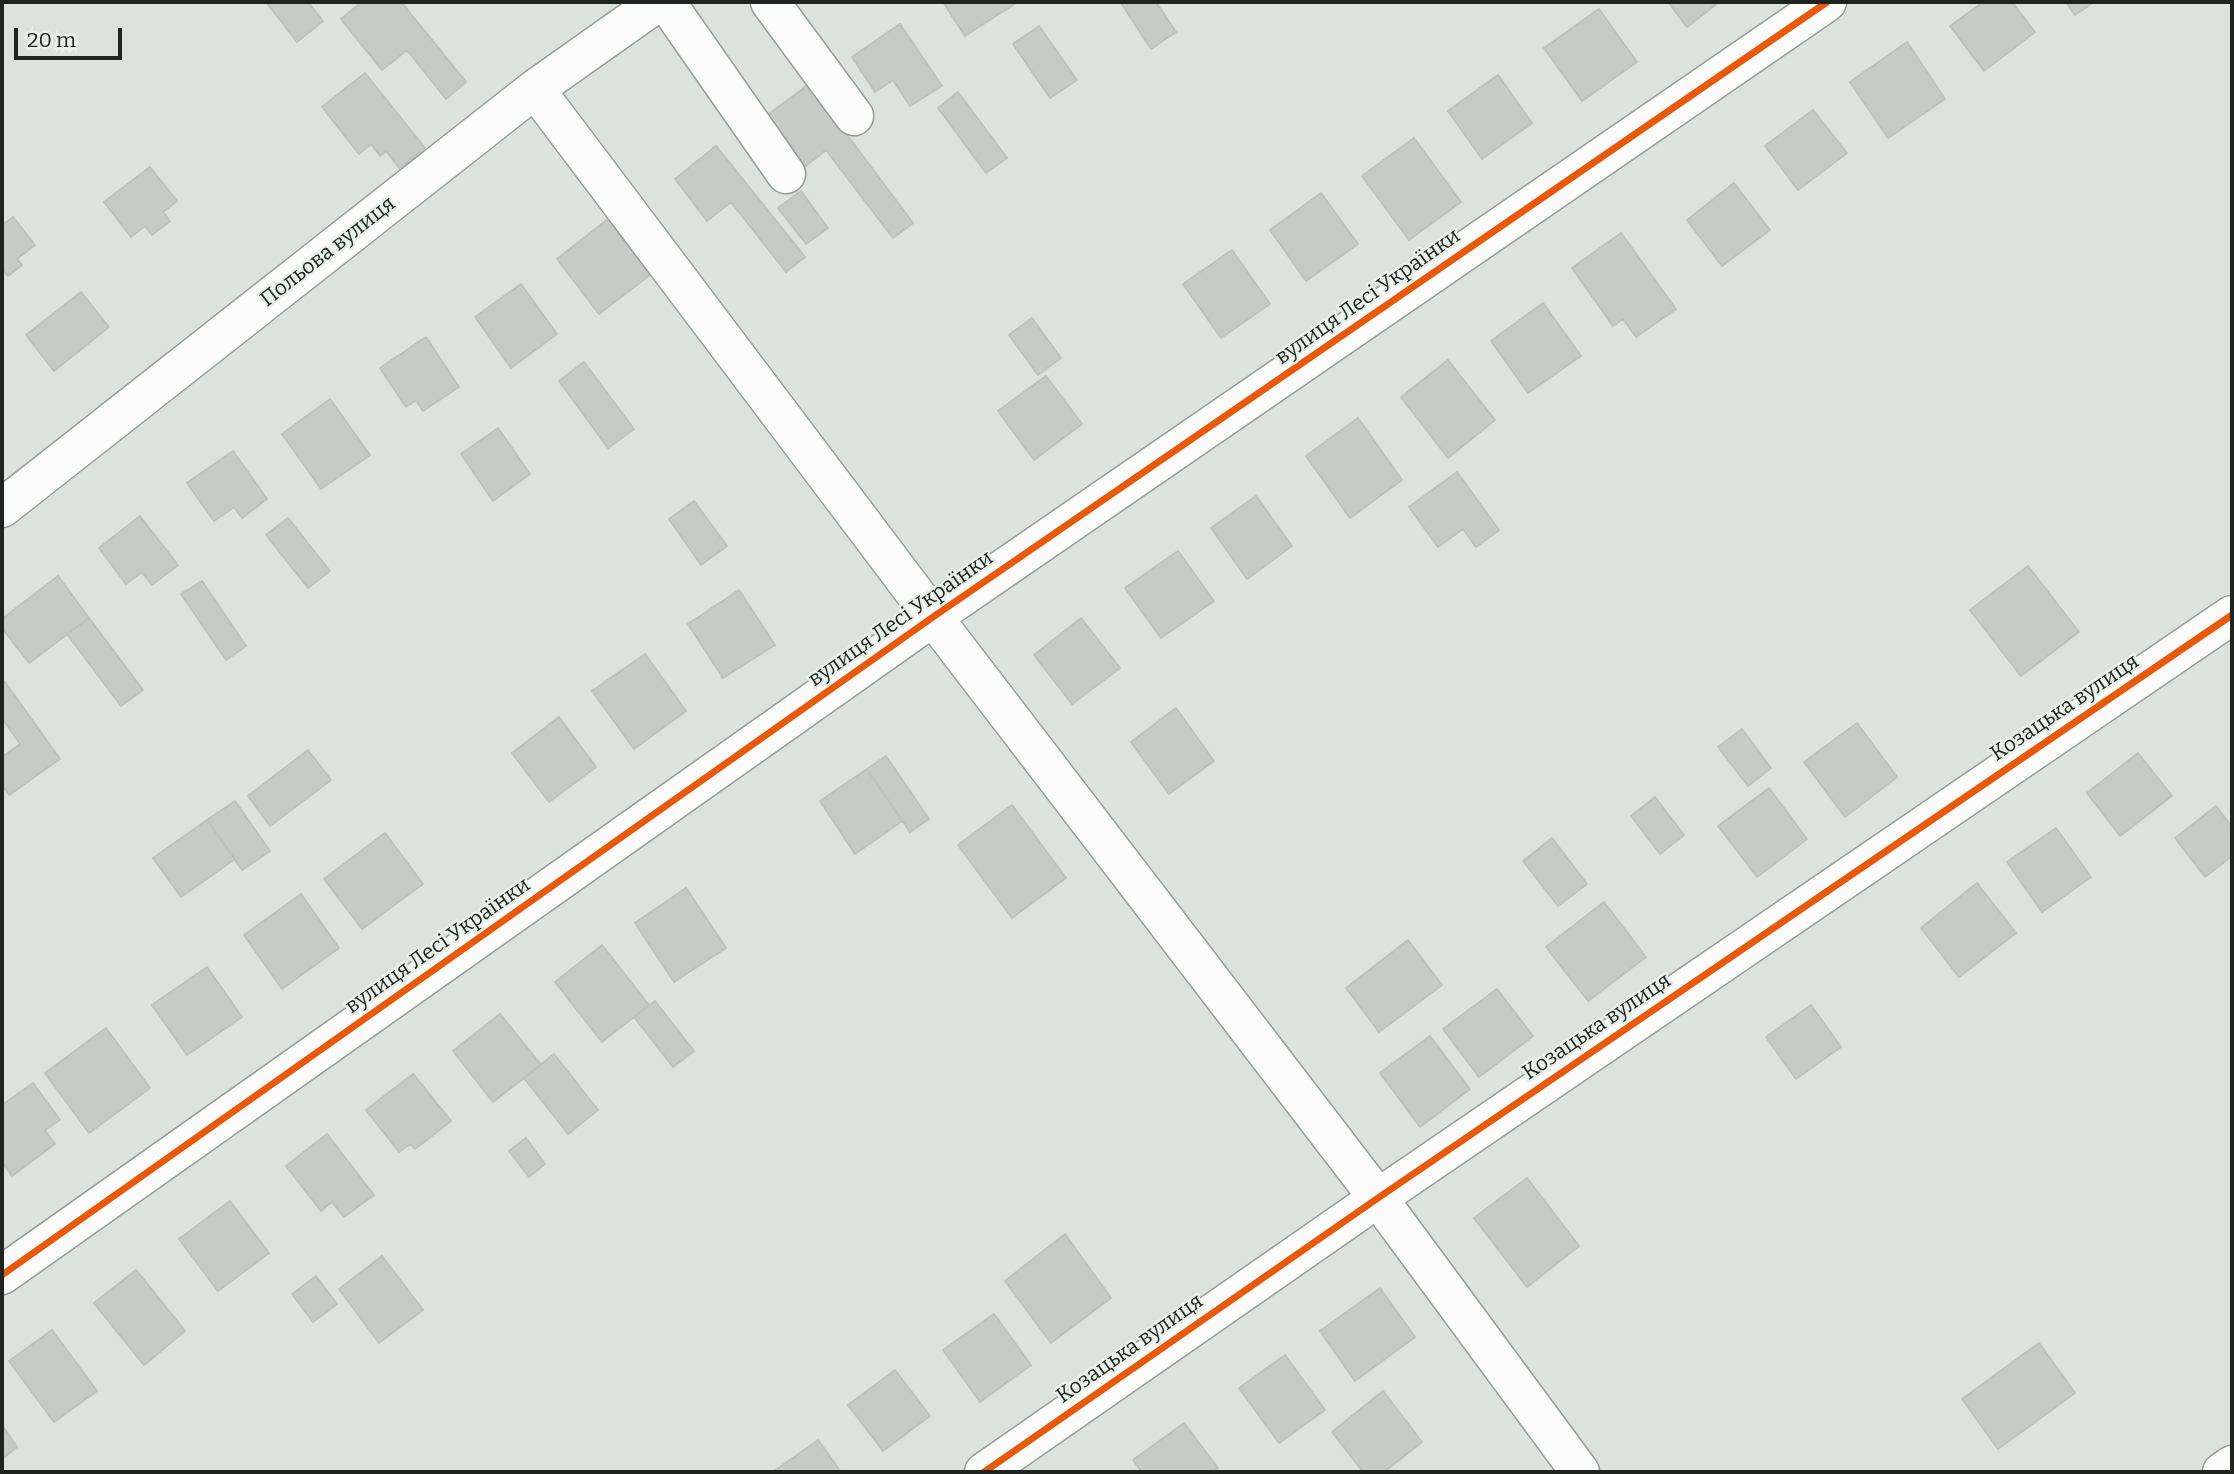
<!DOCTYPE html>
<html>
<head>
<meta charset="utf-8">
<style>
  body { margin:0 }
  #map { position:relative; width:2234px; height:1474px; overflow:hidden; background:#dce2de; font-family:Bitter,serif }
  canvas { display:block }
  .frame { position:absolute; inset:0; border:4px solid #202421; pointer-events:none }
  .scale { position:absolute; left:14px; top:28px; width:108px; height:32px; box-sizing:border-box; border:4px solid #202421; border-top:0; padding-left:9px; font-size:21px; line-height:24px; white-space:nowrap; color:#202421; -webkit-text-stroke:5px #e7f1ea; paint-order:stroke }
</style>
</head>
<body>
<div id="map">
<canvas width="2234" height="1474"></canvas>
<div class="frame"></div>
<div class="scale">20 m</div>
</div>
<script>
const c = document.querySelector('canvas').getContext('2d');
c.lineJoin = 'round';
function fillPath(path, color) { c.fillStyle = color; c.fill(path, 'evenodd'); }
const toPath = rows => new Path2D(rows.map(r => 'M' + r).join(''));
function trace(path, color, width, dash) { c.strokeStyle = color; c.lineWidth = width; c.lineCap = dash ? 'butt' : 'round'; c.setLineDash(dash || []); c.stroke(path); }
function drawText(font, color, halo, rows, align = 'center') {
  c.font = font + ' Bitter,serif'; c.lineWidth = 5; c.setLineDash([]); c.textBaseline = 'middle'; c.strokeStyle = halo; c.fillStyle = color; for (const [text, x, y, turn = 0] of rows) {
    c.save(); c.translate(x, y); c.rotate((+turn || 0) * Math.PI / 180); c.textAlign = isNaN(turn) ? turn : align; if (halo) c.strokeText(text, 0, 0); c.fillText(text, 0, 0); c.restore();
  }
}
const building = toPath([
  [266,2,308,2,323,21,297,42,266,2],
  [362,2,401,2,466,82,446,99,407,50,382,70,341,19,362,2],
  [943,2,1015,2,1016,3,965,36,943,2],
  [1123,2,1156,2,1176,32,1151,49,1121,3,1123,2],
  [1668,2,1719,2,1687,27,1668,2],
  [1983,2,2012,2,2035,32,1984,71,1950,26,1983,2],
  [2066,2,2094,2,2075,15,2066,2],
  [1599,9,1637,62,1582,101,1544,48,1599,9],
  [900,24,942,86,910,106,893,80,875,92,852,57,900,24],
  [1039,26,1077,80,1050,98,1013,44,1039,26],
  [1907,42,1945,99,1888,138,1850,82,1907,42],
  [365,73,425,148,400,169,386,151,380,156,371,144,359,154,322,107,365,73],
  [1498,75,1532,123,1482,159,1448,111,1498,75],
  [809,84,913,223,893,238,826,150,803,168,765,117,809,84],
  [958,92,1007,158,986,173,938,108,958,92],
  [1813,110,1847,153,1798,190,1765,146,1813,110],
  [1414,138,1461,202,1409,240,1362,176,1414,138],
  [716,146,805,257,786,272,731,202,707,221,675,179,716,146],
  [150,167,177,201,163,212,170,221,152,235,145,226,131,237,104,202,150,167],
  [1734,183,1770,230,1722,266,1687,220,1734,183],
  [801,191,828,228,806,244,778,208,801,191],
  [1321,193,1358,244,1306,281,1270,230,1321,193],
  [13,217,35,245,17,259,22,265,8,276,3,270,2,271,2,225,13,217],
  [608,219,650,275,599,314,557,259,608,219],
  [1621,233,1676,309,1636,337,1623,319,1613,326,1572,268,1621,233],
  [1232,250,1270,304,1221,338,1183,284,1232,250],
  [521,284,557,334,511,368,475,317,521,284],
  [81,292,109,327,54,371,26,335,81,292],
  [1543,303,1581,356,1528,393,1491,341,1543,303],
  [1032,318,1061,358,1038,375,1009,335,1032,318],
  [426,337,459,387,423,411,416,400,406,407,380,368,426,337],
  [1448,360,1495,420,1448,458,1401,397,1448,360],
  [584,362,634,429,608,448,559,381,584,362],
  [1046,376,1082,424,1034,460,998,411,1046,376],
  [330,399,370,455,321,489,282,434,330,399],
  [1358,418,1402,480,1350,518,1306,456,1358,418],
  [498,428,530,474,493,501,461,454,498,428],
  [233,451,267,499,242,518,234,507,214,521,187,483,233,451],
  [1457,472,1499,530,1476,547,1463,529,1438,547,1409,507,1457,472],
  [1256,496,1292,546,1247,579,1211,528,1256,496],
  [694,501,727,546,701,565,669,519,694,501],
  [140,516,178,565,152,585,142,572,126,584,99,548,140,516],
  [288,518,330,571,308,588,266,535,288,518],
  [1178,551,1214,601,1161,638,1125,588,1178,551],
  [2028,566,2079,632,2021,676,1970,610,2028,566],
  [58,576,89,618,29,663,2,628,2,619,58,576],
  [202,581,246,646,226,660,181,594,202,581],
  [739,590,775,645,723,678,688,624,739,590],
  [89,618,143,690,121,706,67,634,89,618],
  [1081,618,1120,668,1072,704,1034,655,1081,618],
  [645,654,686,711,634,749,592,691,645,654],
  [5,682,60,759,9,795,2,785,2,757,20,744,2,718,2,684,5,682],
  [1176,708,1214,761,1169,794,1131,742,1176,708],
  [559,717,596,767,549,802,512,753,559,717],
  [1857,723,1897,777,1845,817,1804,762,1857,723],
  [1742,729,1771,768,1748,786,1718,747,1742,729],
  [308,750,331,780,270,826,248,796,308,750],
  [2138,753,2172,796,2120,836,2087,793,2138,753],
  [886,756,929,819,910,832,867,769,886,756],
  [867,769,902,821,855,854,820,801,867,769],
  [1769,788,1807,839,1757,877,1718,826,1769,788],
  [1655,797,1684,835,1660,854,1631,816,1655,797],
  [235,801,270,851,242,870,207,820,235,801],
  [1012,805,1066,878,1012,918,958,845,1012,805],
  [2216,806,2232,827,2232,856,2205,877,2175,838,2216,806],
  [207,820,235,859,181,897,153,858,207,820],
  [2056,828,2091,877,2042,912,2007,862,2056,828],
  [385,833,423,884,362,929,324,879,385,833],
  [1552,838,1587,884,1558,906,1523,861,1552,838],
  [1977,883,2016,933,1959,977,1921,928,1977,883],
  [686,888,726,948,674,982,635,923,686,888],
  [301,894,339,948,282,989,244,935,301,894],
  [1604,902,1646,957,1588,1001,1546,947,1604,902],
  [1408,940,1442,985,1379,1032,1346,988,1408,940],
  [602,945,649,1005,602,1042,555,982,602,945],
  [207,967,242,1017,187,1055,152,1005,207,967],
  [1497,989,1533,1036,1479,1077,1443,1029,1497,989],
  [655,1001,694,1051,673,1067,634,1017,655,1001],
  [1811,1005,1841,1047,1796,1079,1766,1037,1811,1005],
  [500,1014,541,1065,493,1102,453,1051,500,1014],
  [106,1028,150,1088,89,1133,45,1073,106,1028],
  [1430,1036,1470,1089,1420,1127,1380,1073,1430,1036],
  [554,1054,598,1110,568,1134,524,1078,554,1054],
  [413,1074,451,1121,415,1149,410,1144,399,1152,366,1110,413,1074],
  [33,1083,60,1120,45,1130,55,1144,12,1176,2,1162,2,1105,33,1083],
  [327,1134,374,1195,344,1217,332,1202,321,1211,286,1166,327,1134],
  [526,1138,545,1164,529,1177,509,1151,526,1138],
  [1527,1178,1579,1246,1527,1287,1474,1218,1527,1178],
  [230,1201,269,1253,218,1291,179,1239,230,1201],
  [1065,1234,1111,1298,1051,1343,1005,1281,1065,1234],
  [382,1256,423,1310,379,1343,339,1289,382,1256],
  [136,1270,185,1331,144,1365,94,1303,136,1270],
  [316,1276,337,1304,313,1322,292,1294,316,1276],
  [1380,1288,1415,1337,1355,1381,1320,1331,1380,1288],
  [994,1314,1031,1365,980,1402,943,1350,994,1314],
  [52,1330,97,1391,54,1422,9,1361,52,1330],
  [2039,1343,2075,1393,1998,1449,1962,1399,2039,1343],
  [1285,1355,1325,1410,1279,1443,1239,1388,1285,1355],
  [895,1370,930,1416,883,1451,848,1405,895,1370],
  [1383,1391,1422,1442,1384,1472,1363,1472,1332,1432,1383,1391],
  [1184,1423,1218,1468,1212,1472,1142,1472,1133,1460,1184,1423],
  [2,1425,17,1447,2,1459,2,1425],
  [818,1440,841,1472,773,1472,818,1440]
]);
fillPath(building, '#c7cbc8');
trace(building, '#bdc2bf', 2);
const minor = toPath([
  [666,2,786,174],
  [770,2,854,116],
  [535,89,933,617,1378,1198,1580,1472],
  [2,508,535,89,658,2],
  [2,1275,933,617,1827,2],
  [984,1472,1378,1198,2232,615],
  [2222,1472,2232,1465]
]);
trace(minor, '#989c99', 41);
trace(minor, '#fafbfa', 38);
trace(toPath([
  [2,1275,933,617,1827,2],
  [984,1472,1378,1198,2232,615]
]), '#e8590c', 7);
drawText('21px', '#202421', '#e7f1ea', [
  ["Польова вулиця",328,252,-38],
  ["вулиця Лесі Українки",1368,297,-35],
  ["вулиця Лесі Українки",901,619,-35],
  ["Козацька вулиця",2065,708,-34],
  ["вулиця Лесі Українки",438,946,-35],
  ["Козацька вулиця",1597,1027,-34],
  ["Козацька вулиця",1130,1349,-35]
]);
</script>
</body>
</html>
